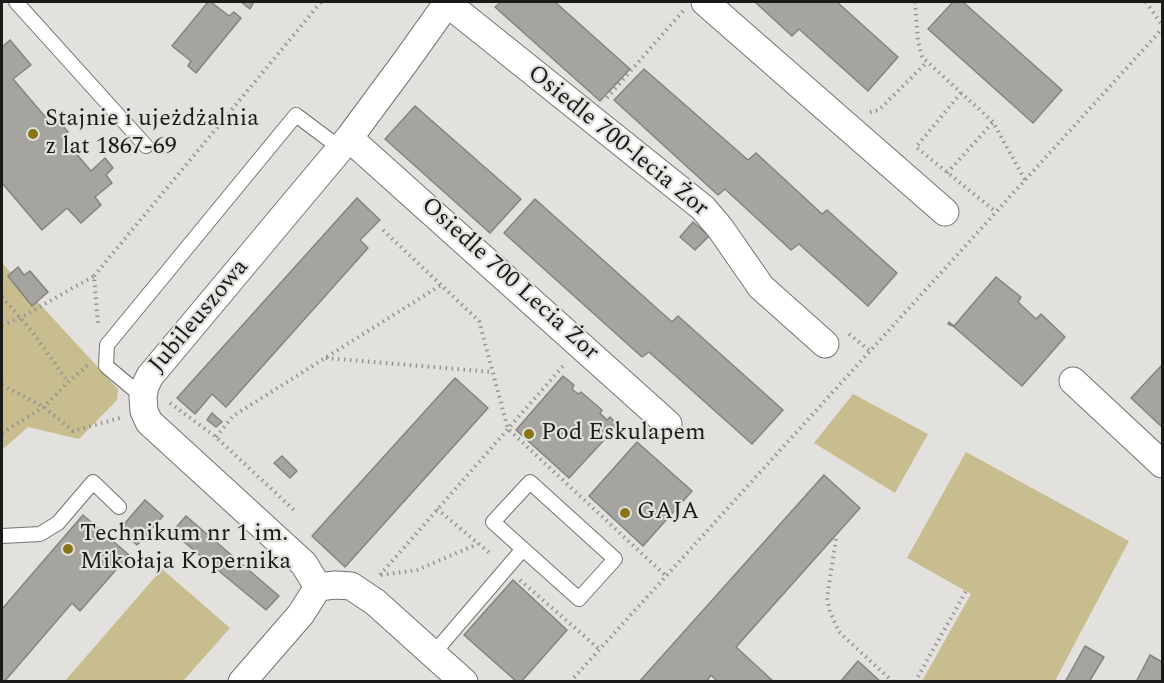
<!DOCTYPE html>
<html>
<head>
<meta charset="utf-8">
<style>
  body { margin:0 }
  #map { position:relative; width:1164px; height:683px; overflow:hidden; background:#e3e1dd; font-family:Spectral,serif }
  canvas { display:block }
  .frame { position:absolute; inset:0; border:3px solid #1b1a19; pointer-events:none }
</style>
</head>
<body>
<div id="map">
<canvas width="1164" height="683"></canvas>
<div class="frame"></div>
</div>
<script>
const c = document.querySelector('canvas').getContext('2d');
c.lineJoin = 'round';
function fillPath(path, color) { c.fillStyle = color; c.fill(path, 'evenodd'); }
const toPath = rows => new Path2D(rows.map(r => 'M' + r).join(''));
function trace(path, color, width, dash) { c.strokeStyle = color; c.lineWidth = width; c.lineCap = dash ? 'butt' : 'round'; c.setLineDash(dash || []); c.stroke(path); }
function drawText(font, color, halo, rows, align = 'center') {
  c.font = font + ' Spectral,serif'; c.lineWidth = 4.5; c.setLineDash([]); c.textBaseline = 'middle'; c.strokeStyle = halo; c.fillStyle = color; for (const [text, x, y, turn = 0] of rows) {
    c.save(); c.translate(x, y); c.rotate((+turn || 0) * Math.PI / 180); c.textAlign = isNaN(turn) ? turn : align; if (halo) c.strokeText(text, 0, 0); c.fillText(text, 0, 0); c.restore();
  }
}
fillPath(toPath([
  [2,263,118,389,117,400,79,439,28,427,2,450],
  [853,394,928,434,895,493,814,443],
  [966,452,1129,541,1055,681,922,681,971,594,907,558],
  [162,569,230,628,183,681,65,681]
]), '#c8bd8e');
const building = toPath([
  [208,2,211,2,229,16,234,12,241,18,196,73,188,66,191,61,172,46,208,2],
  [241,2,254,2,250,9,241,2],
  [501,2,555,2,630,69,600,101,495,7,501,2],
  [755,2,837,2,898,57,868,91,799,29,792,36,755,2],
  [953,2,963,2,1062,90,1033,123,928,29,953,2],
  [10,40,31,65,13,79,53,126,59,121,68,132,62,137,91,171,105,158,113,168,106,175,112,183,95,197,101,205,81,223,67,208,42,230,2,183,2,47,10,40],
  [644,69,748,160,756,153,822,214,827,210,897,273,868,306,799,244,791,250,725,189,718,195,614,100,644,69],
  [415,106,521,199,490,233,385,139,415,106],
  [357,198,380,220,360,240,368,248,226,407,212,394,195,414,177,398,357,198],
  [535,199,672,322,678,316,783,410,752,444,649,352,642,357,504,233,535,199],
  [693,222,709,236,695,250,680,237,693,222],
  [18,267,24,275,30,271,48,292,32,306,8,276,18,267],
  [996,277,1021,297,1018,302,1036,319,1041,314,1065,337,1022,386,953,326,948,324,949,322,954,326,996,277],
  [1162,365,1162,427,1131,398,1162,365],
  [563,376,574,385,572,389,578,394,581,392,602,410,600,413,607,420,610,417,618,425,569,478,516,430,563,376],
  [455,378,488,408,345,567,312,536,455,378],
  [212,413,222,422,216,427,207,420,212,413],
  [637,442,692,491,643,546,589,496,637,442],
  [282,456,297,471,290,478,274,463,282,456],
  [824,475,860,508,736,647,774,682,718,682,711,675,706,682,639,682,824,475],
  [145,500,163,516,137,545,119,530,145,500],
  [83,515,129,555,80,611,72,603,4,682,2,682,2,609,83,515],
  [186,516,279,596,266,610,172,532,186,516],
  [513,580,567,630,521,682,517,682,464,635,513,580],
  [1085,646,1104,657,1089,682,1065,682,1085,646],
  [1150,655,1162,662,1162,682,1136,682,1150,655],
  [858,661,881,682,840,682,858,661]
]);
fillPath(building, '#a5a49f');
trace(building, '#84837e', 1.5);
const service = toPath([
  [16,2,146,146],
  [143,397,106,366,107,345,296,115,340,148],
  [2,536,40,534,58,523,93,482,119,507],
  [433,654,523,549,579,599,615,559,530,482,493,522,523,549]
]);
const minor = toPath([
  [705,2,945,212],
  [447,3,703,208,720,228,761,287,825,344],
  [349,138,668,424],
  [1073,381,1162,464],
  [318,587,304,564,149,422,144,411,143,397,145,386,150,376,349,138,406,61,448,2],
  [318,587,335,585,351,586,375,602,464,682],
  [242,682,301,614,318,587]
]);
trace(service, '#74736f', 16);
trace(minor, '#74736f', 29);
trace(toPath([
  [915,2,918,41,922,57,993,122,1025,180],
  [1146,2,1162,25],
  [961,93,916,147,996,212],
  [607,98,683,11],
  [870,112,879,110,927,62],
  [947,173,993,122],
  [383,230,479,321,508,429,666,576],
  [94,276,321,2],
  [2,297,31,330,68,382],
  [2,325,20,318,94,276,98,325],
  [849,334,870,351],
  [326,358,493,372],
  [2,385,44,407,73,431,120,418],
  [170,403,216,437,296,512],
  [2,433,44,407,68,382,88,365],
  [216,437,233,416,441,285],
  [437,509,492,555],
  [836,539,827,598,830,612,839,632,893,682],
  [380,575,564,365],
  [381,575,417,570,478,544],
  [520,580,599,649],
  [570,682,1162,29],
  [915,682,966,591]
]), '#949390', 4, [1.5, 4.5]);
trace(service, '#fff', 14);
trace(minor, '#fff', 27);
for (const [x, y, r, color] of [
  [33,134,6,"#887518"],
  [529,434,6,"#887518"],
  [625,513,6,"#887518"],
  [68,549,6,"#887518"]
]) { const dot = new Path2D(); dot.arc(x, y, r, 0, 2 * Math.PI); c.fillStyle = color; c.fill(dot); trace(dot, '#e3e1dd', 2); }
drawText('24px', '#1b1a19', '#e3e1dd', [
  ["Stajnie i ujeżdżalnia",45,120],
  ["z lat 1867-69",45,148],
  ["Pod Eskulapem",541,434],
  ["GAJA",637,513],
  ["Technikum nr 1 im.",80,535],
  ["Mikołaja Kopernika",80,563]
], 'left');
drawText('24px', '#1b1a19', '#e3e1dd', [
  ["Osiedle 700-lecia Żor",617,142,39],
  ["Osiedle 700 Lecia Żor",509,280,42],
  ["Jubileuszowa",200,317,-50]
]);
</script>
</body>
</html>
